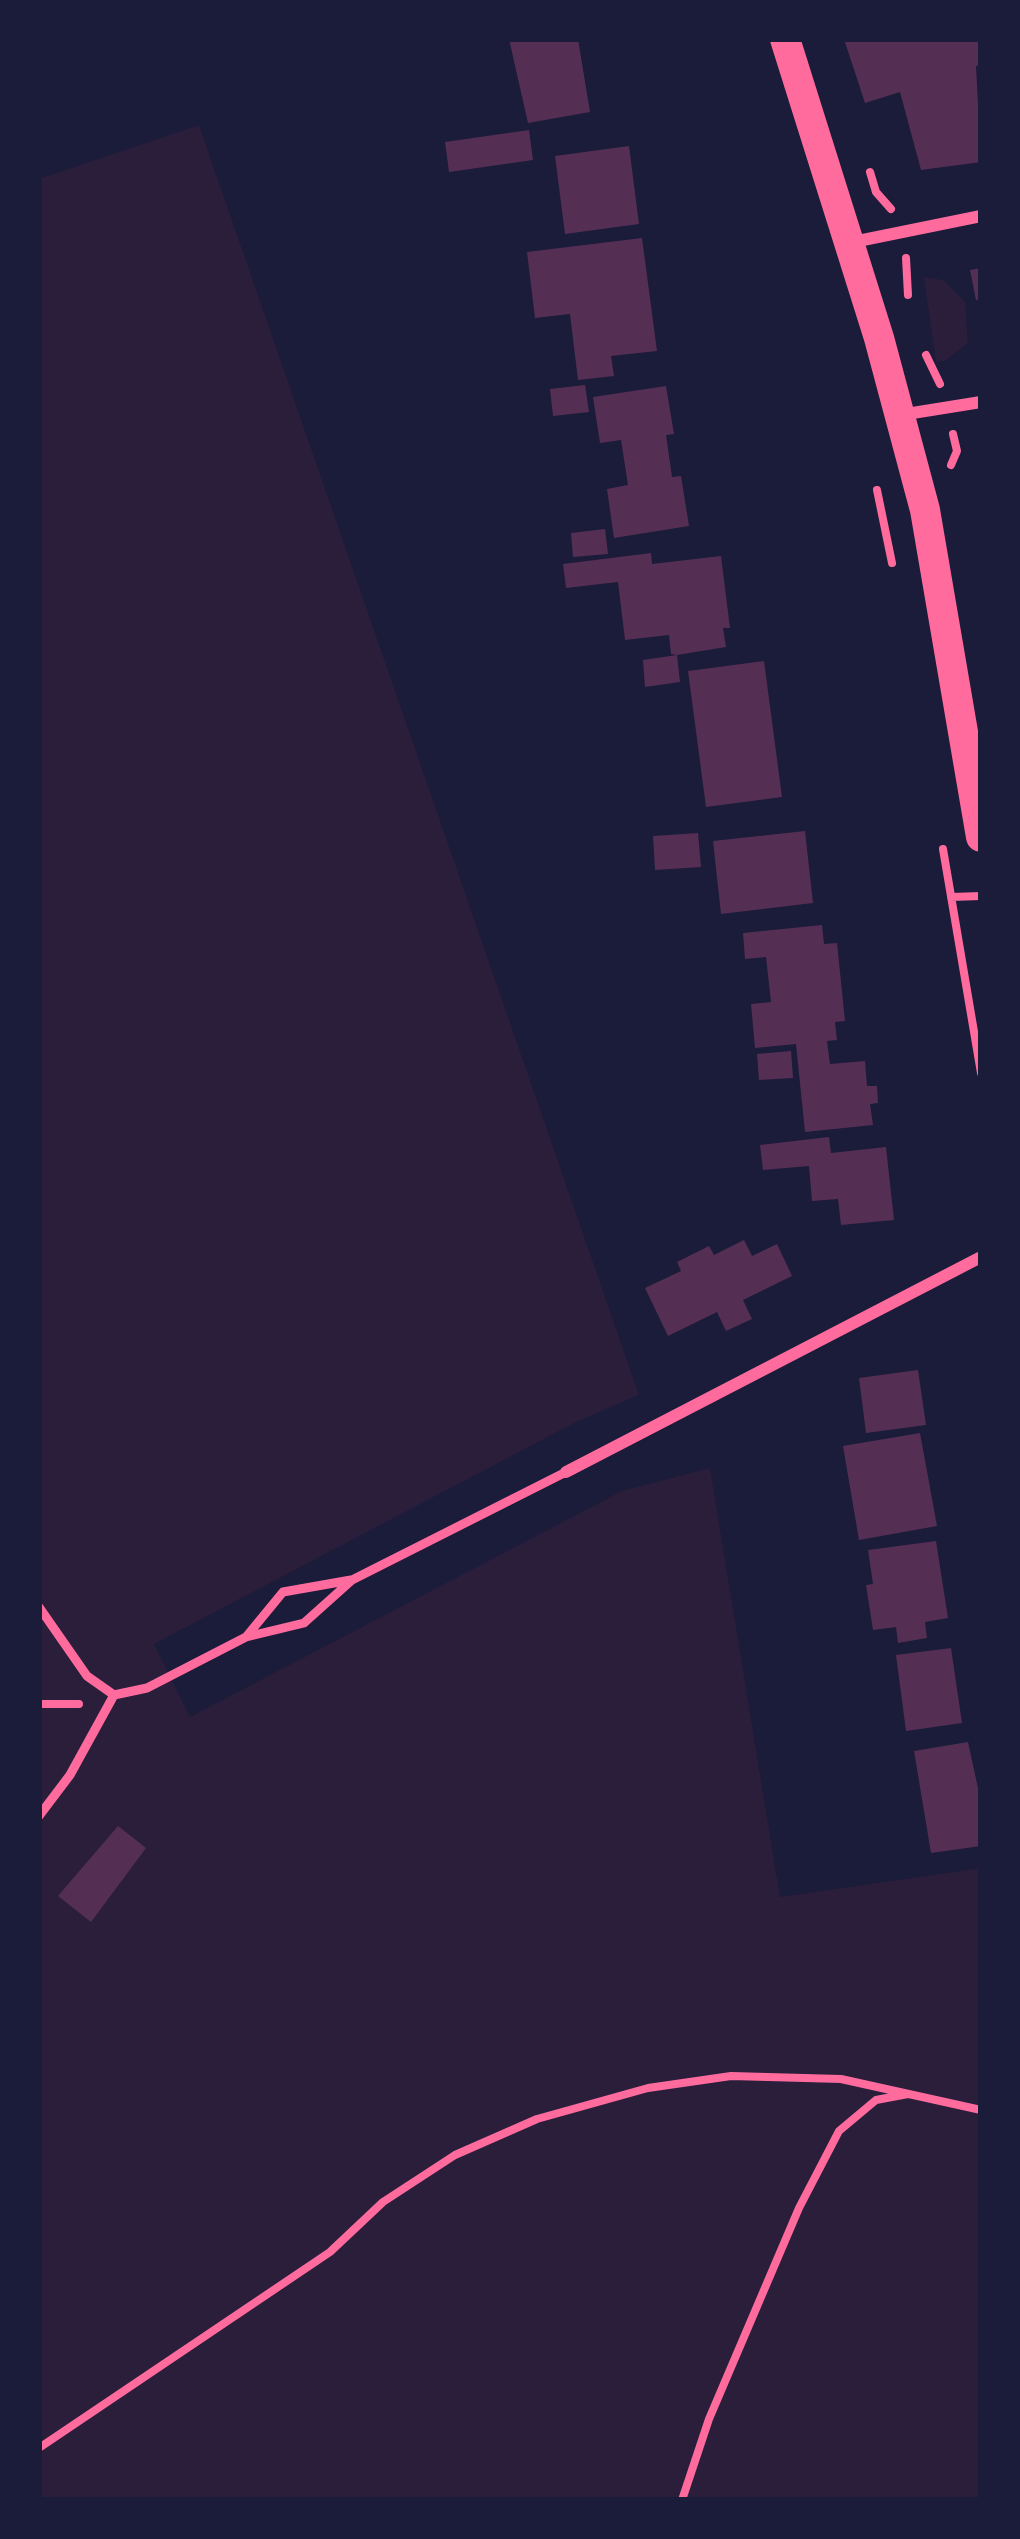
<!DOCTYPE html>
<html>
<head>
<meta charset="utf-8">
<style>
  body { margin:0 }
  #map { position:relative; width:1020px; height:2539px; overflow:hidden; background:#1b1b3a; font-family:"Crimson Pro",serif }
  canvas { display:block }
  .frame { position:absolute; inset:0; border:42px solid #1b1b3a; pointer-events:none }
</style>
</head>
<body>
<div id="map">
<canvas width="1020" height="2539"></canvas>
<div class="frame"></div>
</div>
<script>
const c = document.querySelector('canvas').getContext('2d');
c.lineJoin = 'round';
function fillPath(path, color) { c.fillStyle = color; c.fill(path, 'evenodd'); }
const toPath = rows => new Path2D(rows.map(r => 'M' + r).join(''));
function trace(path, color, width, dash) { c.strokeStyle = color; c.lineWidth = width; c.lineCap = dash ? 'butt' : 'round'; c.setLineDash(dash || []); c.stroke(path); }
fillPath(toPath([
  [199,125,639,1395,578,1421,154,1644,190,1717,622,1491,710,1468,780,1897,981,1868,981,2500,39,2500,39,179],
  [924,277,943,280,965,302,968,343,945,361,936,362]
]), '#2a1e3b');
fillPath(toPath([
  [509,39,578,39,590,112,528,123],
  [844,39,981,39,981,65,976,66,981,162,921,170,900,92,865,103],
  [529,130,533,160,449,172,445,142],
  [629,146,639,224,565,234,555,156],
  [642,238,657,351,611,356,614,376,578,380,570,314,535,318,527,252],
  [981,268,981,299,976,300,970,270],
  [585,385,589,412,553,416,550,389],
  [666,386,674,434,666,435,672,477,681,476,689,526,614,538,607,489,628,485,621,440,600,443,593,397],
  [605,529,608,554,573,557,571,533],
  [651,553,652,564,721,556,730,628,723,628,726,647,677,655,680,682,645,687,643,660,677,655,671,654,669,635,625,640,618,582,566,588,563,564],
  [764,661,782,797,706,807,688,671],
  [805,831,813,903,721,914,713,841],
  [698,833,701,867,655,870,653,836],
  [822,925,824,944,837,943,845,1021,835,1022,837,1040,827,1041,830,1064,865,1061,867,1086,877,1086,878,1103,870,1104,873,1125,805,1132,796,1044,755,1048,751,1004,771,1002,766,957,745,959,743,933],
  [791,1051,793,1078,759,1080,757,1054],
  [829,1137,831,1153,886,1147,894,1220,841,1225,838,1199,812,1201,809,1166,763,1170,760,1145],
  [744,1240,752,1256,777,1244,792,1276,743,1300,752,1319,726,1331,717,1312,668,1336,645,1288,681,1271,677,1262,709,1246,714,1255],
  [918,1370,926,1425,866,1433,859,1378],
  [920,1433,937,1526,859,1540,843,1446],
  [936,1541,948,1618,925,1622,927,1638,898,1643,896,1627,873,1630,866,1585,873,1584,868,1550],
  [951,1648,962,1723,906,1731,896,1655],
  [968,1742,981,1802,981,1846,931,1853,914,1751],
  [118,1826,146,1848,91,1922,58,1896]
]), '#542f53');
trace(toPath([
  [870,172,876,192,891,209],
  [906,258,908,295],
  [926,355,940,384],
  [951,465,957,451,953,434],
  [877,490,892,563],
  [943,849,981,1073],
  [951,897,981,896],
  [39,1704,79,1704],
  [39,2448,330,2252,383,2202,455,2155,537,2119,648,2088,731,2076,841,2079,981,2110],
  [682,2500,709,2419,799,2208,839,2131,876,2100,908,2094]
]), '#ff6b9d', 8);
trace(toPath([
  [39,1607,87,1676,114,1695,147,1688,246,1637,304,1623,352,1580,566,1472],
  [246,1637,283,1592,351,1580],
  [39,1816,70,1775,114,1695]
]), '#ff6b9d', 9);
trace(toPath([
  [853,242,981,216],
  [900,415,981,402],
  [566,1472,981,1257]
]), '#ff6b9d', 12);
trace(toPath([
  [785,39,879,338,925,510,981,837]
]), '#ff6b9d', 30);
</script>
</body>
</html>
